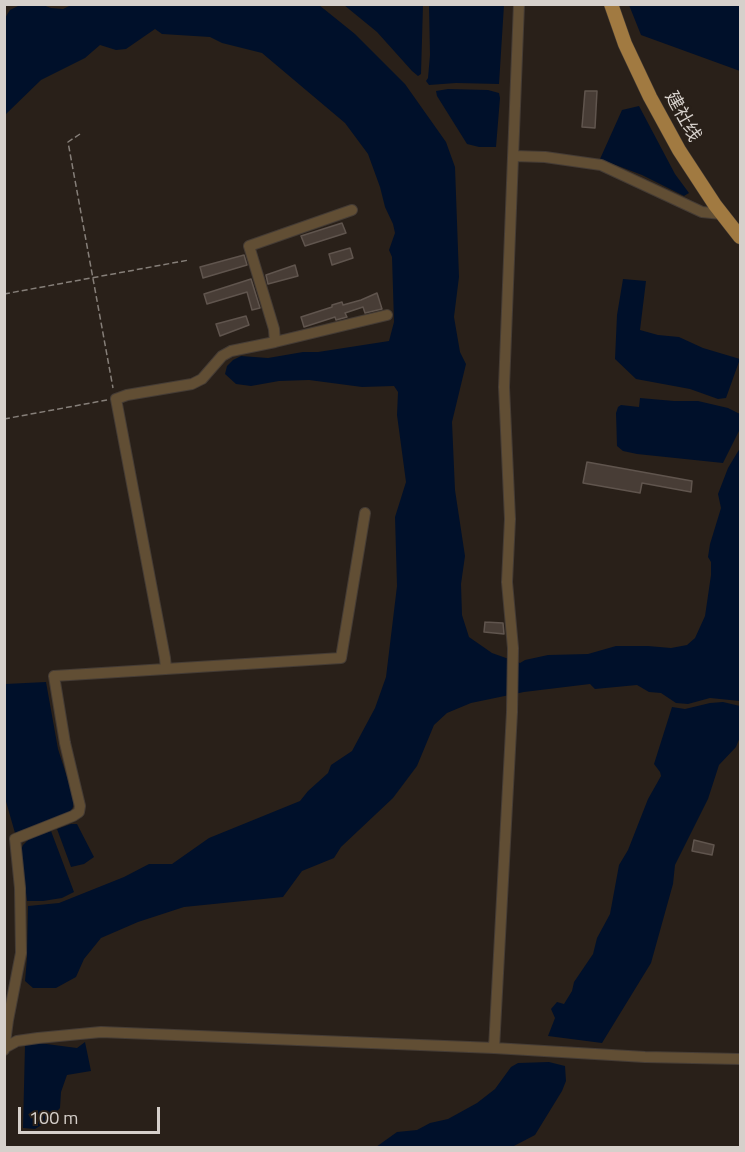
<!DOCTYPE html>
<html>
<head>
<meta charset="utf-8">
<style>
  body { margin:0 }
  #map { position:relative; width:745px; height:1152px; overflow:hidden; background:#292019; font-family:"Titillium Web",sans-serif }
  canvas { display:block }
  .frame { position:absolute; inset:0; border:6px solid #d6d0cb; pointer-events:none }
  .scale { position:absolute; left:18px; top:1107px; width:142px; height:27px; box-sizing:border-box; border:3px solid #d6d0cb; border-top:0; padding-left:8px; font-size:18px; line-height:21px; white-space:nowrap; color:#d6d0cb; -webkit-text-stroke:4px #292019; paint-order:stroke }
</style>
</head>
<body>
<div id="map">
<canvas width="745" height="1152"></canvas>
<div class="frame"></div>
<div class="scale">100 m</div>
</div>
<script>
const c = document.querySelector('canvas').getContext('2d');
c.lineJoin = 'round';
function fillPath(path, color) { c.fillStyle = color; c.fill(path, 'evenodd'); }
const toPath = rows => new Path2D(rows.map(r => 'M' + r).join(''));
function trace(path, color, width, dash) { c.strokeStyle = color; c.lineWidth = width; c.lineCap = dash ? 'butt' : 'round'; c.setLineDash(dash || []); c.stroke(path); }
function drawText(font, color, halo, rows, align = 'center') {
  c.font = font + ' "Titillium Web","Noto Sans SC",sans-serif'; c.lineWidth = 5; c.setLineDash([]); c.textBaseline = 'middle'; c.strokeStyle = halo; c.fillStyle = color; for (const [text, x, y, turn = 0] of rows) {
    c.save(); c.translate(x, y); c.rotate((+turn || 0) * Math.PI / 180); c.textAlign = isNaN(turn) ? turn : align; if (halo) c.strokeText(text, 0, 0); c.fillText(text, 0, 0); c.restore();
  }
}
fillPath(toPath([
  [73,4,319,5,355,34,405,84,446,142,455,167,459,277,454,317,460,352,466,364,452,422,455,490,465,556,461,584,462,615,469,637,492,653,520,663,525,660,548,655,588,654,616,646,648,646,671,648,687,645,695,638,705,616,711,575,711,562,708,557,710,544,721,508,718,494,728,468,740,448,740,701,710,698,688,704,676,703,661,693,649,692,637,685,595,689,590,684,524,692,471,703,447,713,434,725,417,766,393,798,341,847,334,858,302,871,283,897,184,907,138,922,101,938,84,959,76,977,56,988,33,988,25,981,27,958,28,906,59,903,124,877,149,864,172,864,209,838,300,801,308,791,328,773,331,765,352,751,375,708,386,677,397,586,395,517,406,482,397,415,398,392,394,386,362,387,309,380,279,381,251,386,236,384,225,374,227,366,233,360,241,356,268,358,303,352,318,352,389,341,394,322,392,257,389,250,395,233,393,224,385,207,380,187,368,154,345,123,262,53,222,43,210,37,162,34,155,29,126,49,116,50,100,45,85,58,41,80,5,115,5,18,10,10,20,5,43,5,51,8,63,9],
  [344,5,423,5,421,74,418,76,412,71,377,32],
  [429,5,504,5,499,84,456,83,429,85,426,81,428,78,430,55],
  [629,5,740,5,740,71,641,35],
  [448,89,488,90,499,93,500,98,496,147,479,147,467,144,437,96,436,91],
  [639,106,675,174,689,193,684,196,642,175,600,159,622,110],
  [623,279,646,281,640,330,658,335,679,337,703,348,740,359,726,398,718,399,690,389,636,379,615,359,617,315],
  [640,398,674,401,698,401,728,408,740,414,740,429,723,463,637,454,623,451,617,446,616,413,618,407,621,405,639,407],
  [46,682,58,749,74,799,73,807,70,812,15,833,5,798,5,684],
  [723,702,740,706,740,737,736,747,719,765,708,799,675,865,673,884,651,963,602,1043,548,1036,555,1018,551,1009,557,1002,564,1004,572,991,574,982,593,954,597,938,610,914,619,865,628,850,648,799,661,776,660,772,654,764,672,707,685,709,710,703],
  [71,824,77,824,94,857,84,864,71,867,57,829],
  [51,831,74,892,62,898,43,901,27,901,21,850,23,845,29,839],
  [85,1042,91,1071,67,1075,61,1092,60,1108,48,1121,35,1129,23,1128,25,1045,39,1043,77,1048],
  [549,1062,565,1066,566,1081,562,1091,535,1135,512,1147,376,1147,397,1132,417,1130,430,1123,448,1119,477,1103,495,1089,511,1067,518,1063]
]), '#00102a');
const building = toPath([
  [585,91,597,91,595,128,582,127,585,91],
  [342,223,346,233,305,246,301,236,342,223],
  [350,248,353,258,332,265,329,254,350,248],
  [244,255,247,265,203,278,200,267,244,255],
  [295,265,298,276,268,284,266,275,295,265],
  [251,279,260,308,252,310,247,292,207,304,204,294,251,279],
  [377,293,382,309,365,313,363,307,345,313,347,317,336,320,335,317,304,327,301,317,332,307,332,305,342,302,343,305,361,300,377,293],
  [246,316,249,325,220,336,216,324,246,316],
  [587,462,692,481,691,492,642,483,640,493,583,483,587,462],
  [485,622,503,623,504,634,484,632,485,622],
  [694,840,714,845,712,855,692,851,694,840]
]);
fillPath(building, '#483d36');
trace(building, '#60554e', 1.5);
const minor = toPath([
  [514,156,545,157,601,165,702,212,722,214],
  [275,342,387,315],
  [166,669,165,658,116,399,127,395,192,384,202,379,222,356,231,351,275,342,274,329,249,246,352,210],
  [6,1047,17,1041,38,1038,101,1032,494,1048,645,1057,740,1059],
  [494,1048,512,712,513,648,507,582,510,519,504,387,519,4],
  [4,1050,8,1020,21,953,20,888,15,839,73,816,79,812,80,806,65,743,54,676,341,658,365,513]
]);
const major = toPath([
  [611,4,625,44,650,97,679,150,715,205,740,237]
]);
trace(minor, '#453c35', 12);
trace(major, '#453c35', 15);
trace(toPath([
  [80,134,68,142,113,388],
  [4,294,189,260],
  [4,419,107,400]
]), '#867f79', 1.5, [6, 3]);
trace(minor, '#614e34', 10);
trace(major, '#a17a41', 14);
drawText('18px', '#d6d0cb', '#292019', [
  ["建社线",682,117,61]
]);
</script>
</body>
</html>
